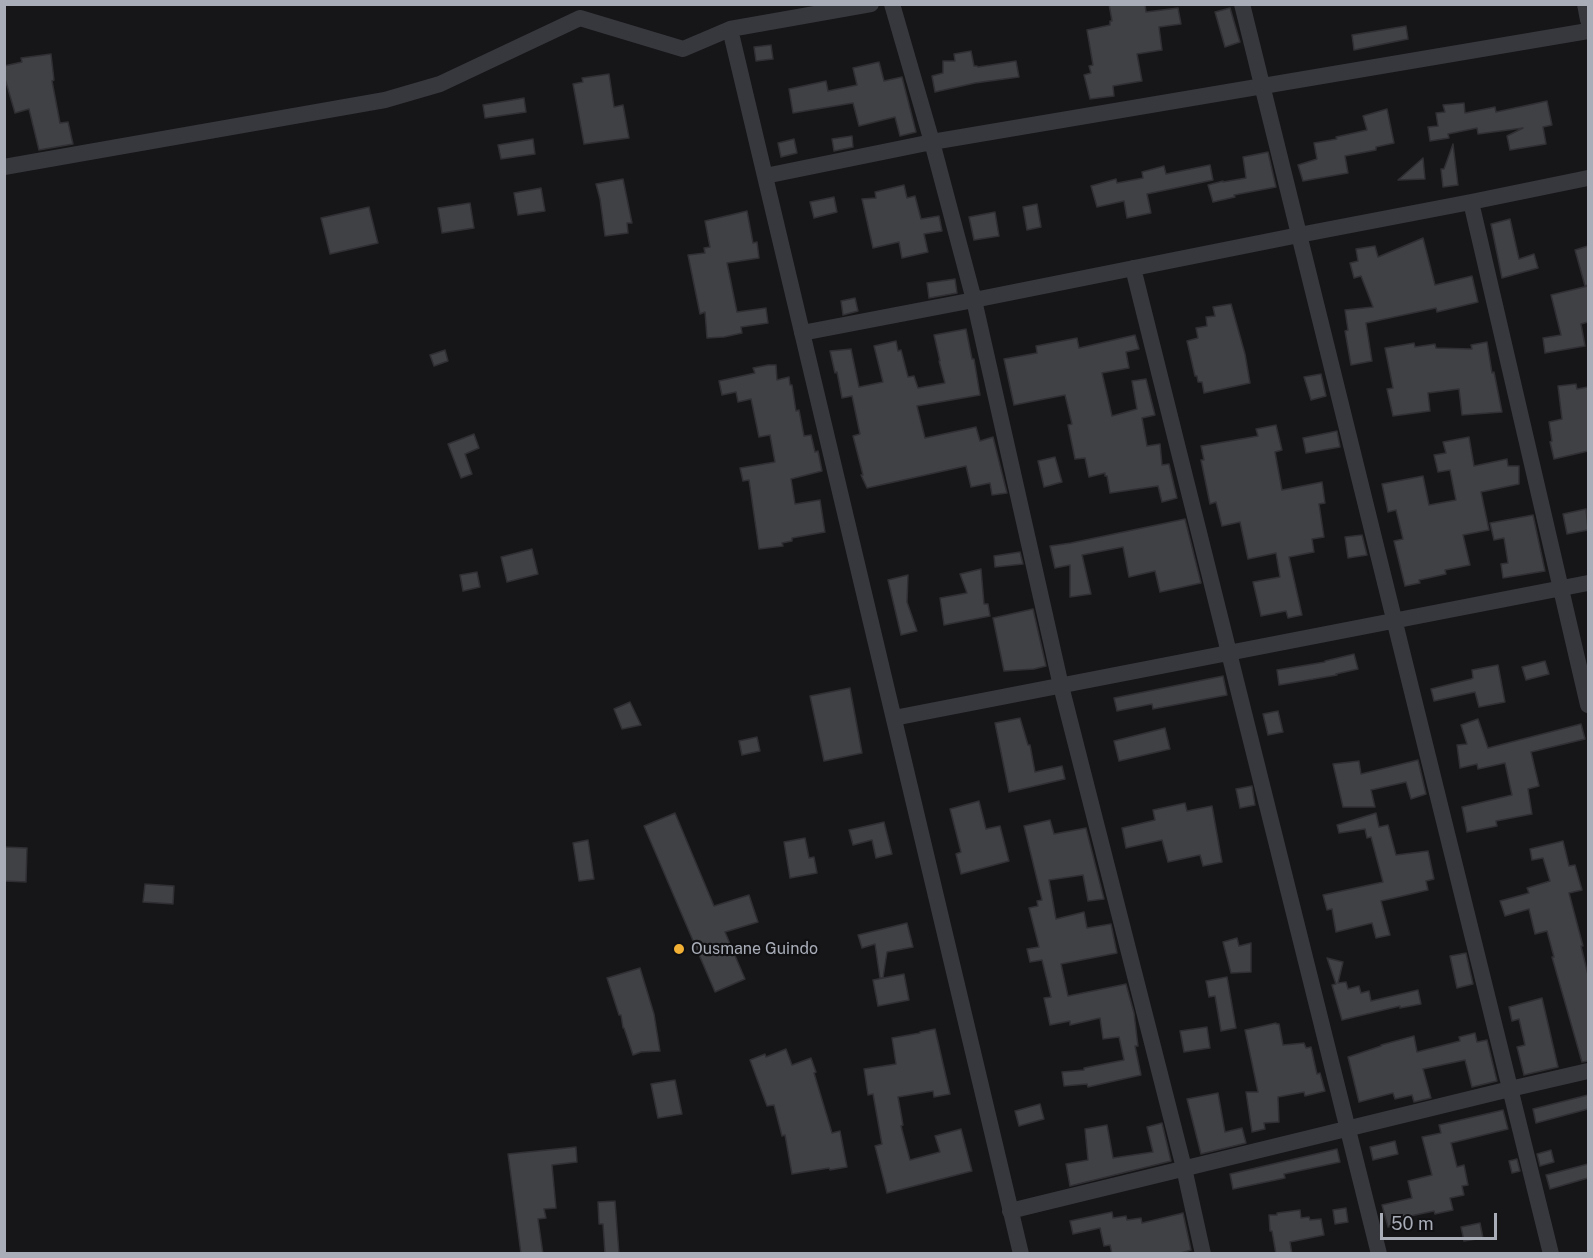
<!DOCTYPE html>
<html>
<head>
<meta charset="utf-8">
<style>
  body { margin:0 }
  #map { position:relative; width:1593px; height:1258px; overflow:hidden; background:#161618; font-family:"Public Sans",sans-serif }
  canvas { display:block }
  .frame { position:absolute; inset:0; border:6px solid #a8adb8; pointer-events:none }
  .scale { position:absolute; left:1380px; top:1213px; width:117px; height:27px; box-sizing:border-box; border:3px solid #a8adb8; border-top:0; padding-left:8px; font-size:18px; line-height:21px; white-space:nowrap; color:#a8adb8; -webkit-text-stroke:4px #111113; paint-order:stroke }
</style>
</head>
<body>
<div id="map">
<canvas width="1593" height="1258"></canvas>
<div class="frame"></div>
<div class="scale">50 m</div>
</div>
<script>
const c = document.querySelector('canvas').getContext('2d');
c.lineJoin = 'round';
function fillPath(path, color) { c.fillStyle = color; c.fill(path, 'evenodd'); }
const toPath = rows => new Path2D(rows.map(r => 'M' + r).join(''));
function trace(path, color, width, dash) { c.strokeStyle = color; c.lineWidth = width; c.lineCap = dash ? 'butt' : 'round'; c.setLineDash(dash || []); c.stroke(path); }
function drawText(font, color, halo, rows, align = 'center') {
  c.font = font + ' "Public Sans",sans-serif'; c.lineWidth = 4.5; c.setLineDash([]); c.textBaseline = 'middle'; c.strokeStyle = halo; c.fillStyle = color; for (const [text, x, y, turn = 0] of rows) {
    c.save(); c.translate(x, y); c.rotate((+turn || 0) * Math.PI / 180); c.textAlign = isNaN(turn) ? turn : align; if (halo) c.strokeText(text, 0, 0); c.fillText(text, 0, 0); c.restore();
  }
}
const building = toPath([
  [1109,4,1145,4,1146,12,1178,8,1181,24,1159,27,1162,50,1137,54,1142,81,1113,86,1114,96,1090,99,1084,75,1091,73,1089,66,1093,65,1087,30,1110,25,1110,21,1112,21,1109,4],
  [1230,8,1240,42,1225,47,1215,12,1230,8],
  [1406,26,1408,39,1354,50,1352,35,1406,26],
  [771,45,773,59,756,61,754,47,771,45],
  [971,51,974,66,977,66,978,67,1016,61,1019,77,975,83,935,92,932,76,943,73,943,61,955,61,954,54,971,51],
  [51,54,54,80,52,81,60,123,68,122,73,144,39,150,29,109,15,113,4,75,4,66,22,62,21,58,51,54],
  [879,62,884,81,902,77,916,132,900,136,895,117,859,126,853,103,793,113,789,89,826,81,828,91,857,85,853,68,879,62],
  [609,74,614,107,623,105,629,138,584,144,573,84,583,82,582,78,609,74],
  [524,98,526,112,485,118,483,105,524,98],
  [1547,101,1552,125,1543,127,1546,144,1510,150,1507,136,1523,128,1478,134,1477,128,1448,134,1449,138,1430,141,1428,127,1438,126,1436,113,1445,112,1443,105,1464,103,1465,113,1495,107,1496,112,1547,101],
  [1387,109,1394,143,1376,147,1376,150,1345,156,1348,173,1303,181,1298,165,1317,159,1314,143,1337,139,1336,137,1367,130,1363,116,1387,109],
  [852,136,853,147,834,151,832,139,852,136],
  [533,139,535,154,501,159,498,145,533,139],
  [794,139,797,153,781,157,778,143,794,139],
  [1453,144,1458,185,1443,187,1441,169,1444,169,1453,144],
  [1268,152,1276,187,1234,195,1235,197,1213,202,1208,185,1223,181,1223,182,1246,178,1243,157,1268,152],
  [1423,158,1425,179,1398,180,1423,158],
  [1210,165,1213,180,1147,194,1151,213,1127,218,1124,201,1097,207,1091,186,1116,179,1117,183,1143,178,1142,172,1164,166,1166,174,1210,165],
  [623,179,632,223,627,223,628,233,605,236,600,199,596,184,623,179],
  [904,185,907,198,915,196,921,219,939,216,942,231,924,234,928,252,902,258,899,242,873,248,862,199,876,198,875,192,904,185],
  [541,188,545,211,518,215,514,193,541,188],
  [834,197,837,212,814,218,810,202,834,197],
  [470,203,474,228,442,233,438,208,470,203],
  [1037,204,1041,227,1027,230,1023,207,1037,204],
  [369,207,378,243,330,254,321,218,369,207],
  [747,211,753,243,757,242,759,258,727,263,737,312,766,308,768,323,741,327,742,333,724,337,707,338,705,312,700,314,688,255,705,253,704,248,710,247,705,221,747,211],
  [995,212,999,236,974,240,969,217,995,212],
  [1510,219,1519,259,1534,254,1538,268,1502,278,1491,224,1510,219],
  [1423,238,1435,285,1472,276,1478,302,1437,312,1436,308,1366,323,1372,361,1351,365,1345,331,1348,330,1345,310,1373,307,1361,276,1354,278,1350,263,1358,261,1356,249,1375,246,1378,257,1423,238],
  [1588,246,1588,285,1585,286,1575,250,1588,246],
  [955,279,957,293,929,298,927,283,955,279],
  [1588,286,1588,322,1581,324,1585,346,1545,353,1543,338,1561,335,1551,295,1588,286],
  [855,298,858,311,843,315,841,301,855,298],
  [1231,304,1245,354,1250,383,1204,393,1202,382,1198,382,1197,376,1195,376,1187,341,1198,338,1196,328,1207,326,1206,317,1215,316,1213,307,1231,304],
  [966,329,972,359,974,359,980,395,917,406,925,438,976,427,980,441,993,437,1007,493,992,495,990,483,971,487,966,466,867,488,861,475,863,475,853,436,860,434,852,396,842,398,837,372,835,373,830,351,851,349,859,387,883,382,874,346,896,341,898,351,901,350,908,377,914,376,918,388,945,383,939,361,940,361,934,335,966,329],
  [1135,335,1139,349,1126,352,1129,368,1102,373,1112,416,1137,409,1132,381,1146,379,1155,415,1142,418,1147,446,1160,444,1162,465,1169,464,1177,498,1162,502,1158,486,1110,493,1107,476,1105,476,1105,473,1089,477,1085,458,1075,459,1068,425,1072,424,1065,395,1014,405,1004,359,1037,353,1036,346,1077,338,1079,348,1135,335],
  [1487,342,1492,373,1494,372,1502,412,1462,415,1459,389,1428,393,1430,411,1393,416,1387,389,1393,388,1385,348,1414,343,1415,347,1435,344,1436,348,1472,349,1471,345,1487,342],
  [445,350,448,361,434,366,430,355,445,350],
  [768,365,776,365,777,380,789,377,790,385,792,385,796,411,799,410,804,436,811,435,815,452,818,451,822,471,791,479,795,504,820,500,825,532,792,538,792,541,782,543,783,546,759,549,749,480,743,481,740,468,775,462,770,435,759,437,751,399,738,402,736,392,722,395,719,381,755,373,753,368,768,365],
  [1321,374,1326,396,1311,400,1304,377,1321,374],
  [1576,384,1577,389,1588,387,1588,451,1554,459,1550,442,1552,441,1549,422,1562,419,1558,386,1576,384],
  [1276,425,1282,450,1275,452,1282,490,1322,482,1325,503,1319,504,1324,537,1312,539,1314,552,1289,557,1302,615,1288,618,1286,611,1261,616,1253,582,1280,577,1276,553,1248,559,1240,522,1222,526,1216,502,1210,504,1201,460,1204,460,1201,446,1258,436,1256,429,1276,425],
  [1337,431,1340,447,1306,453,1303,438,1337,431],
  [474,434,479,448,465,454,472,474,461,478,448,444,474,434],
  [1469,437,1474,466,1507,459,1508,466,1519,466,1519,484,1481,492,1489,530,1463,535,1470,565,1445,570,1446,574,1419,580,1420,583,1405,586,1394,541,1403,539,1396,510,1388,512,1382,484,1423,476,1429,505,1456,500,1450,470,1438,472,1434,455,1446,453,1443,442,1469,437],
  [1055,457,1062,482,1044,487,1038,461,1055,457],
  [1586,509,1588,530,1567,534,1563,514,1586,509],
  [1533,515,1545,571,1503,578,1501,564,1508,563,1504,538,1494,540,1490,523,1533,515],
  [1185,519,1201,583,1160,592,1155,571,1129,577,1123,547,1082,555,1091,594,1070,597,1070,565,1055,568,1050,546,1071,543,1185,519],
  [1362,535,1367,555,1348,558,1345,537,1362,535],
  [532,549,538,574,507,582,501,557,532,549],
  [1020,552,1023,564,995,567,994,556,1020,552],
  [981,569,984,604,988,604,990,616,944,625,940,598,967,593,960,574,981,569],
  [477,572,480,587,463,591,460,575,477,572],
  [908,575,907,602,917,631,901,635,888,580,908,575],
  [1033,609,1046,666,1034,669,1004,671,993,618,1033,609],
  [1354,654,1358,669,1336,674,1337,675,1279,685,1277,670,1325,662,1325,661,1354,654],
  [1545,661,1549,674,1526,680,1522,667,1545,661],
  [1498,665,1505,702,1479,707,1475,692,1434,701,1431,689,1471,679,1473,678,1472,670,1498,665],
  [1223,676,1227,695,1153,709,1152,704,1117,711,1114,698,1223,676],
  [850,688,862,753,824,761,810,696,850,688],
  [630,702,641,725,622,729,614,709,630,702],
  [1278,711,1283,732,1268,735,1263,714,1278,711],
  [1020,718,1028,745,1030,745,1035,772,1062,766,1065,779,1009,792,995,723,1020,718],
  [1478,719,1488,748,1581,724,1585,739,1531,752,1539,786,1528,789,1532,814,1496,821,1497,826,1467,832,1462,807,1512,795,1505,763,1478,769,1477,764,1460,768,1457,745,1467,744,1461,725,1478,719],
  [1165,728,1170,749,1119,761,1114,741,1165,728],
  [757,737,760,751,742,755,739,741,757,737],
  [1418,760,1426,794,1411,799,1406,782,1371,790,1375,807,1343,807,1333,764,1359,761,1361,774,1418,760],
  [1252,786,1255,805,1240,808,1236,789,1252,786],
  [979,801,986,829,1000,826,1009,861,961,874,956,854,961,852,950,809,979,801],
  [1185,803,1187,811,1212,806,1222,862,1203,866,1200,855,1168,862,1162,840,1126,848,1122,828,1155,820,1153,810,1185,803],
  [675,813,714,906,749,895,758,922,725,932,745,979,715,992,644,826,675,813],
  [1376,813,1379,827,1388,825,1396,855,1428,851,1434,879,1426,881,1428,890,1381,901,1390,935,1376,938,1372,923,1336,932,1332,909,1327,910,1323,895,1383,882,1371,837,1367,838,1365,829,1339,833,1337,825,1376,813],
  [1050,820,1054,834,1086,828,1104,899,1088,901,1083,875,1049,880,1056,919,1084,912,1087,928,1111,924,1117,953,1061,964,1068,996,1126,984,1134,1013,1138,1046,1135,1046,1141,1075,1088,1087,1087,1084,1064,1086,1062,1072,1084,1070,1084,1068,1124,1060,1119,1037,1103,1039,1100,1018,1070,1025,1070,1021,1050,1025,1044,998,1051,997,1042,960,1030,962,1027,949,1039,947,1029,908,1038,906,1037,901,1042,900,1024,826,1050,820],
  [884,822,892,854,876,858,872,840,853,845,849,830,884,822],
  [805,838,809,858,814,857,817,873,790,878,784,842,805,838],
  [588,840,594,879,579,881,573,843,588,840],
  [1563,841,1569,866,1575,865,1582,890,1569,893,1583,946,1581,946,1588,975,1588,1061,1582,1062,1552,957,1554,957,1547,931,1535,934,1529,909,1505,916,1500,901,1529,893,1527,888,1550,881,1543,858,1532,860,1530,849,1563,841],
  [4,847,27,848,26,882,4,881,4,847],
  [145,884,174,886,173,904,143,902,145,884],
  [907,923,913,947,887,952,883,978,880,978,875,944,862,948,858,935,907,923],
  [1237,938,1239,946,1251,943,1251,972,1231,973,1223,942,1237,938],
  [1466,953,1473,984,1457,988,1450,956,1466,953],
  [1327,958,1343,962,1338,983,1346,982,1348,989,1359,986,1361,993,1369,991,1371,1001,1418,990,1421,1004,1400,1008,1400,1006,1342,1020,1332,985,1336,984,1327,958],
  [640,968,654,1014,660,1051,641,1052,633,1055,624,1028,623,1028,621,1015,619,1015,607,978,640,968],
  [904,974,909,1000,878,1006,873,980,904,974],
  [1227,977,1236,1028,1221,1031,1215,996,1209,997,1206,981,1227,977],
  [1542,998,1558,1067,1524,1075,1517,1047,1525,1045,1519,1019,1512,1021,1509,1007,1542,998],
  [1276,1023,1276,1024,1279,1024,1283,1045,1304,1043,1306,1048,1311,1047,1317,1074,1320,1073,1325,1091,1305,1096,1304,1092,1278,1097,1279,1122,1264,1123,1265,1129,1252,1132,1246,1092,1258,1092,1245,1030,1276,1023],
  [1207,1027,1210,1048,1184,1052,1180,1031,1207,1027],
  [935,1029,950,1094,934,1097,933,1091,898,1097,903,1125,901,1126,910,1160,940,1152,935,1136,961,1129,972,1171,887,1193,875,1146,882,1144,873,1094,868,1095,864,1069,896,1064,892,1038,920,1033,920,1032,935,1029],
  [1475,1033,1477,1042,1487,1040,1497,1081,1472,1087,1465,1060,1423,1069,1431,1098,1414,1102,1412,1095,1395,1099,1393,1093,1359,1102,1348,1057,1381,1046,1381,1045,1414,1036,1417,1052,1456,1042,1460,1041,1459,1037,1475,1033],
  [786,1049,792,1065,811,1058,816,1072,814,1073,832,1133,840,1131,847,1167,830,1170,829,1168,792,1174,785,1135,782,1136,774,1105,767,1106,750,1060,765,1054,766,1057,786,1049],
  [675,1080,682,1114,658,1118,651,1084,675,1080],
  [1218,1093,1225,1132,1242,1128,1246,1143,1201,1154,1187,1099,1218,1093],
  [1588,1095,1588,1109,1536,1123,1533,1109,1588,1095],
  [1040,1104,1044,1119,1019,1126,1015,1111,1040,1104],
  [1503,1110,1508,1129,1451,1143,1457,1167,1464,1165,1468,1185,1462,1186,1464,1195,1450,1198,1453,1210,1435,1214,1434,1211,1401,1218,1403,1223,1388,1227,1382,1205,1412,1198,1408,1181,1432,1175,1422,1137,1441,1133,1439,1125,1503,1110],
  [1162,1123,1171,1161,1070,1186,1066,1164,1088,1160,1085,1129,1107,1125,1113,1158,1153,1152,1147,1127,1162,1123],
  [1395,1141,1398,1154,1373,1160,1370,1147,1395,1141],
  [576,1147,577,1162,552,1165,556,1208,544,1209,546,1218,538,1219,543,1254,521,1254,508,1154,576,1147],
  [1337,1149,1340,1162,1284,1174,1285,1178,1233,1189,1230,1174,1337,1149],
  [1551,1150,1554,1162,1540,1166,1537,1154,1551,1150],
  [1517,1159,1520,1171,1512,1173,1509,1161,1517,1159],
  [1588,1164,1588,1178,1550,1189,1546,1175,1588,1164],
  [615,1201,619,1254,605,1254,603,1224,599,1224,598,1202,615,1201],
  [1346,1208,1348,1222,1335,1224,1333,1210,1346,1208],
  [1300,1210,1301,1218,1309,1217,1310,1220,1321,1219,1324,1235,1290,1242,1292,1254,1276,1254,1272,1231,1270,1231,1269,1215,1277,1215,1277,1213,1300,1210],
  [1112,1212,1113,1218,1126,1216,1127,1220,1141,1218,1142,1223,1183,1213,1191,1250,1177,1254,1112,1254,1110,1245,1104,1246,1100,1228,1073,1234,1070,1221,1112,1212],
  [1480,1223,1483,1238,1464,1241,1461,1227,1480,1223]
]);
fillPath(building, '#404145');
trace(building, '#303034', 1.5);
trace(toPath([
  [892,4,932,142,974,300,1061,686,1184,1168,1203,1254],
  [1242,4,1551,1254],
  [1585,4,1588,20],
  [730,29,1021,1254],
  [4,167,385,100,440,84,580,18,683,49,730,29,871,4],
  [765,176,932,142,1588,31],
  [1471,202,1588,705],
  [1133,268,1379,1254],
  [802,333,974,300,1299,235,1471,202,1588,178],
  [894,718,1588,583],
  [1010,1211,1510,1089,1588,1071]
]), '#37383d', 16);
for (const [x, y, r, color] of [
  [679,949,6,"#f2b134"]
]) { const dot = new Path2D(); dot.arc(x, y, r, 0, 2 * Math.PI); c.fillStyle = color; c.fill(dot); trace(dot, '#111113', 2); }
drawText('16px', '#a8adb8', '#111113', [
  ["Ousmane Guindo",691,949]
], 'left');
</script>
</body>
</html>
